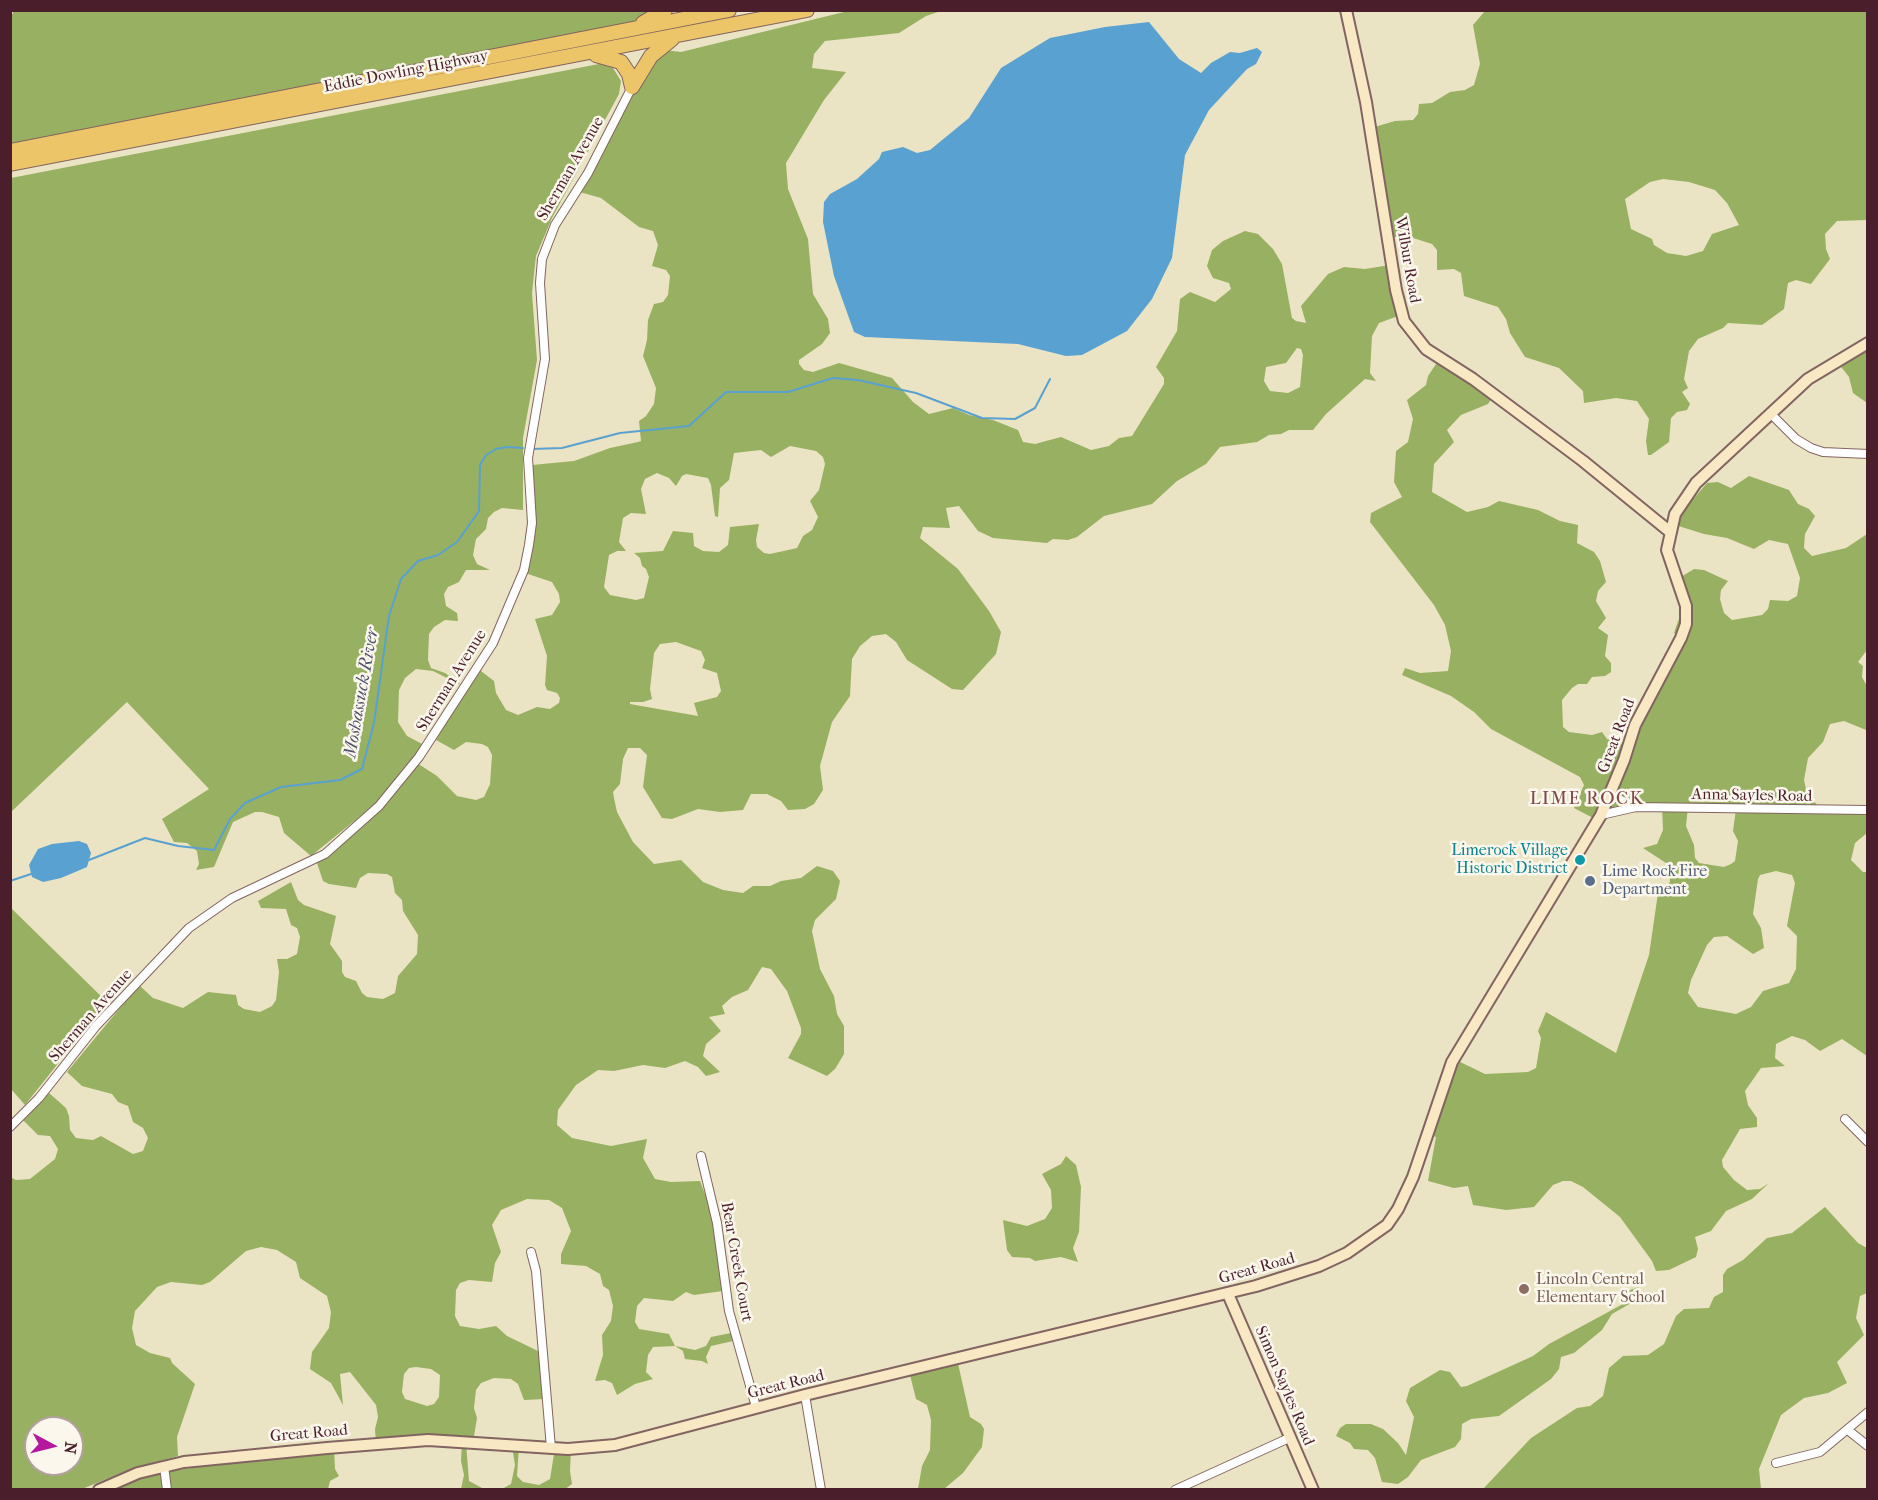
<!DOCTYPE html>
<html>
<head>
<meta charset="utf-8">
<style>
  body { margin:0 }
  #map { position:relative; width:1878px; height:1500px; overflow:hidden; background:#ebe4c4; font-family:"IM FELL French Canon",serif }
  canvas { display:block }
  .frame { position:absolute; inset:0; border:12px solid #4a1f2b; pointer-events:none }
  .north { position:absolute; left:24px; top:1416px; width:60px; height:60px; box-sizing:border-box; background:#fbf7ec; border:2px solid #b4a19f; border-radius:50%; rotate:97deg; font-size:16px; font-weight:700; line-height:24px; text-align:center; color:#4a1f2b }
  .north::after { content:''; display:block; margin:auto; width:21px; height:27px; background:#b5179e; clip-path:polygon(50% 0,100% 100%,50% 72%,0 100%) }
</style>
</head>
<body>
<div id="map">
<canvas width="1878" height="1500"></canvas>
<div class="frame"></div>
<div class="north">N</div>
</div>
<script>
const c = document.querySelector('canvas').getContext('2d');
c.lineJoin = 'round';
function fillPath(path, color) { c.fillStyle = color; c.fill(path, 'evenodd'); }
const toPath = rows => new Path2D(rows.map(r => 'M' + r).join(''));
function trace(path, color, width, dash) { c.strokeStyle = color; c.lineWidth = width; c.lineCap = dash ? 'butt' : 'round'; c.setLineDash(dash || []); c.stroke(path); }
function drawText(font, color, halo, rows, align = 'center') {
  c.font = font + ' "IM FELL French Canon",serif'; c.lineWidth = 5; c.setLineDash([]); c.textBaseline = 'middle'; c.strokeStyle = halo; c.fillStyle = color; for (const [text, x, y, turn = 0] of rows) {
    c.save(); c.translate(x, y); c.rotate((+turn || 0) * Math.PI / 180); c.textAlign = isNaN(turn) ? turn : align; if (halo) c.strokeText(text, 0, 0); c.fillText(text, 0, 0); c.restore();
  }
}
fillPath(toPath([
  [22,10,658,11,648,18,622,27,11,151,10,18,14,11],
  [848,11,941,11,926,16,899,33,825,41,814,54,812,68,846,72,824,100,786,163,788,189,808,239,813,294,828,319,830,333,822,344,799,360,799,364,804,370,813,372,839,363,892,378,913,402,929,414,953,408,969,415,993,420,1018,430,1023,442,1035,444,1061,437,1091,450,1109,446,1119,438,1132,436,1164,384,1164,378,1156,367,1177,331,1180,299,1190,292,1215,302,1231,289,1229,283,1213,278,1207,266,1212,250,1223,241,1245,231,1258,234,1273,249,1282,264,1292,318,1296,321,1306,323,1301,306,1328,274,1344,267,1365,269,1390,265,1401,315,1379,323,1372,336,1370,373,1376,381,1365,379,1326,414,1313,430,1289,430,1281,434,1269,435,1257,442,1220,447,1206,464,1177,481,1152,504,1104,516,1077,537,1068,540,1053,539,1047,543,993,538,978,531,959,506,946,508,950,528,923,527,920,538,958,569,989,611,1001,632,996,654,963,690,952,689,907,660,896,642,886,634,872,636,860,646,852,659,850,696,832,722,820,766,823,790,814,804,805,809,788,810,781,801,767,794,751,794,743,810,720,812,698,809,672,819,662,818,643,787,647,755,640,748,628,748,623,759,620,784,613,792,614,798,617,812,633,842,654,864,681,860,703,882,723,890,743,893,753,886,770,886,781,881,801,878,817,866,833,871,840,881,836,899,815,920,812,931,820,969,834,996,837,1014,844,1026,844,1054,835,1069,827,1076,788,1058,801,1034,801,1028,787,991,771,969,762,967,748,990,732,997,722,1006,725,1014,709,1017,721,1031,706,1044,703,1056,720,1072,706,1076,698,1067,685,1061,665,1068,643,1065,614,1071,598,1070,576,1085,558,1110,557,1125,572,1138,611,1146,647,1139,643,1158,655,1179,671,1182,700,1181,716,1223,723,1291,694,1295,686,1292,673,1301,644,1298,637,1306,635,1322,639,1329,669,1334,675,1346,695,1350,706,1346,711,1337,731,1333,733,1338,733,1341,711,1346,706,1357,708,1364,702,1361,685,1359,683,1351,675,1346,653,1347,648,1355,646,1372,653,1379,635,1384,617,1395,612,1383,605,1380,595,1381,603,1355,602,1335,611,1321,613,1306,609,1290,603,1286,600,1274,586,1266,561,1264,561,1254,571,1231,562,1208,549,1200,527,1199,501,1210,492,1225,501,1252,495,1263,492,1282,469,1280,460,1283,456,1290,455,1316,460,1326,479,1329,496,1326,507,1336,538,1351,541,1354,545,1399,524,1400,518,1384,511,1379,494,1378,481,1383,476,1390,474,1408,477,1418,473,1442,466,1443,469,1481,484,1489,502,1489,511,1484,515,1465,512,1446,519,1446,517,1476,523,1482,539,1485,550,1479,555,1448,571,1449,570,1471,572,1484,564,1490,461,1489,464,1475,461,1461,462,1443,376,1443,375,1429,378,1417,376,1405,350,1372,340,1374,343,1405,331,1383,310,1369,312,1352,329,1328,331,1312,327,1296,300,1278,296,1262,277,1250,261,1247,246,1251,210,1282,202,1285,171,1282,157,1287,135,1311,132,1328,136,1345,150,1353,170,1358,172,1363,195,1384,177,1437,178,1456,131,1469,82,1489,11,1489,10,1177,16,1180,30,1179,55,1159,58,1149,50,1136,38,1135,23,1120,49,1093,66,1108,69,1116,70,1130,76,1138,93,1140,101,1136,133,1154,143,1151,148,1138,143,1128,133,1122,128,1106,118,1102,112,1094,82,1086,67,1072,139,985,153,998,183,1008,208,992,236,995,238,1005,244,1009,260,1012,272,1006,276,1000,279,972,277,959,287,959,297,954,300,937,297,928,291,925,286,909,261,908,258,901,291,882,298,900,304,905,336,916,330,944,342,961,342,972,345,977,356,981,362,993,367,997,383,999,395,993,398,976,417,954,418,935,403,911,402,900,395,893,392,877,387,874,368,873,360,878,356,888,329,884,323,881,316,860,339,845,417,763,437,776,457,796,476,800,484,797,490,784,492,755,488,747,482,744,466,742,454,750,436,740,477,668,494,681,496,693,506,710,518,715,537,707,550,709,559,703,560,698,557,693,547,690,545,685,547,656,535,619,552,615,560,602,559,594,552,582,522,572,535,508,532,465,574,461,610,448,638,442,641,441,639,421,646,416,654,404,656,388,643,356,647,340,648,320,654,304,663,302,668,295,670,276,666,270,652,266,658,245,653,231,639,227,601,198,576,191,623,95,656,49,681,52],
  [1297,348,1301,349,1303,355,1300,387,1288,393,1270,391,1264,381,1266,367,1286,363],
  [790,446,816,451,823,457,825,464,819,490,810,501,818,517,812,530,803,536,797,548,770,554,764,553,757,547,756,540,759,524,730,527,728,545,719,552,703,551,694,546,693,533,673,531,663,551,634,553,640,558,642,566,646,569,649,577,644,598,636,600,610,595,604,587,609,555,617,551,626,551,619,542,623,518,631,513,646,514,641,489,645,479,657,473,669,478,676,486,682,476,686,474,708,478,711,485,715,516,718,517,720,488,729,480,734,453,761,450,771,457],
  [676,642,701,651,705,660,702,668,717,673,721,691,717,697,694,703,698,716,630,704,630,702,643,702,652,699,650,689,654,653,660,644],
  [416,1367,431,1369,440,1375,439,1397,434,1404,427,1406,405,1399,402,1392,404,1374,409,1368],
  [36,1428,72,1428,72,1464,36,1464],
  [1485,11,1867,11,1867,220,1837,221,1825,234,1826,249,1830,259,1811,284,1796,280,1788,283,1784,309,1762,325,1728,323,1723,328,1698,339,1689,351,1684,379,1688,388,1682,392,1690,404,1687,410,1677,412,1671,418,1669,442,1651,455,1648,455,1646,441,1649,419,1637,401,1616,398,1584,403,1583,391,1559,368,1525,357,1510,333,1506,319,1498,307,1464,296,1461,273,1454,269,1437,270,1437,250,1432,244,1410,237,1389,237,1371,128,1395,121,1413,120,1418,114,1419,104,1432,103,1450,92,1465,90,1474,85,1480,64,1473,25],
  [1663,179,1689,182,1715,190,1727,203,1739,225,1712,234,1703,251,1686,256,1667,253,1654,245,1652,239,1631,229,1625,199,1650,182],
  [604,63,613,68,621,81,619,94,552,218,536,256,532,293,537,360,523,438,523,510,502,508,494,512,488,518,486,529,476,539,473,555,477,564,490,570,466,570,459,582,448,587,444,594,446,606,457,613,458,621,445,620,434,627,429,634,428,660,431,668,445,673,463,686,433,671,416,669,405,678,399,690,398,722,407,736,426,746,379,801,311,856,284,833,279,817,262,812,255,812,233,822,214,867,196,870,199,864,197,851,187,843,174,842,162,819,209,789,127,702,11,812,11,178],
  [1867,341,1867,403,1853,393,1849,377,1839,364],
  [1438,361,1493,396,1488,404,1461,415,1447,430,1454,442,1434,464,1432,492,1467,512,1488,507,1499,501,1538,510,1560,521,1578,525,1577,543,1594,552,1600,561,1606,582,1598,591,1596,601,1606,618,1598,628,1608,635,1605,656,1611,663,1611,672,1605,676,1592,677,1587,684,1578,684,1572,688,1562,700,1563,727,1569,732,1592,735,1602,732,1607,739,1625,745,1677,636,1674,633,1684,604,1676,580,1694,569,1704,570,1728,581,1721,590,1720,599,1724,613,1732,620,1762,615,1768,609,1770,600,1788,601,1797,596,1800,578,1788,544,1769,540,1754,549,1727,538,1704,534,1672,524,1707,483,1718,482,1731,488,1749,476,1789,490,1798,504,1809,509,1815,516,1805,534,1804,548,1812,556,1846,548,1867,534,1867,650,1858,662,1863,666,1862,677,1867,686,1867,727,1866,730,1844,721,1830,724,1823,742,1808,758,1804,780,1807,794,1821,809,1867,809,1867,833,1855,843,1851,860,1863,872,1867,872,1867,1056,1842,1039,1820,1051,1805,1040,1792,1036,1776,1044,1775,1058,1785,1066,1761,1068,1745,1091,1748,1105,1757,1118,1757,1127,1740,1129,1722,1160,1723,1167,1734,1180,1747,1190,1760,1189,1769,1183,1752,1199,1726,1211,1711,1231,1695,1237,1698,1249,1696,1257,1669,1270,1656,1271,1652,1261,1620,1217,1583,1187,1571,1181,1563,1181,1553,1185,1534,1207,1506,1210,1473,1205,1468,1186,1454,1188,1428,1181,1436,1137,1426,1134,1443,1072,1454,1059,1485,1074,1528,1072,1536,1068,1541,1038,1538,1031,1546,1012,1616,1053,1649,955,1658,893,1670,882,1669,865,1643,848,1657,844,1663,830,1662,807,1595,819,1574,808,1584,785,1580,777,1491,729,1474,712,1451,696,1402,675,1405,668,1420,673,1448,671,1451,651,1445,625,1434,605,1370,522,1371,513,1402,497,1394,482,1396,451,1408,442,1413,419,1407,400,1426,385,1428,376],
  [1688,807,1736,809,1733,831,1738,841,1735,861,1731,864,1724,867,1699,863,1695,858,1694,845,1686,826],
  [1776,871,1792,875,1795,883,1787,926,1797,936,1796,969,1789,983,1763,991,1751,1007,1736,1014,1698,1007,1688,993,1691,980,1707,945,1714,937,1727,936,1753,954,1764,948,1761,928,1753,914,1758,879,1760,875],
  [11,908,107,1002,25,1105,11,1089],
  [1066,1156,1076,1165,1081,1187,1079,1232,1073,1248,1078,1262,1061,1257,1035,1261,1030,1258,1012,1257,1007,1250,1003,1220,1027,1226,1045,1219,1052,1208,1051,1190,1042,1174,1061,1164],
  [1825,1207,1858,1243,1867,1248,1867,1293,1860,1296,1856,1318,1864,1335,1837,1362,1847,1383,1828,1393,1804,1398,1781,1415,1759,1469,1761,1489,1483,1489,1531,1438,1577,1408,1590,1406,1603,1396,1609,1368,1623,1356,1648,1355,1664,1344,1676,1316,1684,1309,1709,1308,1714,1297,1723,1292,1723,1275,1727,1269,1743,1260,1767,1238,1792,1233],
  [1639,1287,1638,1299,1612,1314,1602,1330,1574,1353,1561,1357,1559,1369,1551,1379,1499,1416,1471,1419,1462,1424,1461,1439,1455,1447,1421,1460,1408,1477,1398,1484,1382,1482,1375,1458,1368,1450,1354,1449,1350,1443,1336,1436,1340,1428,1346,1424,1371,1424,1383,1429,1398,1443,1406,1455,1414,1417,1406,1401,1410,1388,1440,1370,1450,1372,1461,1387,1467,1386,1533,1356,1549,1344,1623,1304,1626,1298,1624,1292],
  [957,1359,970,1417,981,1424,984,1429,982,1447,963,1473,944,1489,918,1489,922,1466,930,1450,931,1420,927,1405,916,1399,909,1371],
  [334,1449,335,1469,339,1476,330,1481,328,1489,112,1490,153,1474,204,1466,204,1460]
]), '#98b061');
fillPath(toPath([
  [1149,22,1179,59,1201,73,1211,63,1230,52,1240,53,1257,48,1262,52,1256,64,1247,69,1209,110,1185,155,1172,258,1152,299,1127,331,1082,355,1066,356,1018,344,865,337,854,332,834,276,823,222,824,202,830,194,857,179,879,159,882,152,903,147,917,153,930,150,969,118,1001,68,1050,38,1105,27],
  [79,841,87,844,91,853,87,867,61,878,43,882,32,877,29,865,38,849,52,844]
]), '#59a1d0');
trace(toPath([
  [532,449,562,448,620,433,689,426,726,392,788,392,833,378,858,380,916,393,982,418,1015,419,1035,408,1050,379],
  [89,860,145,838,178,846,214,850,230,819,245,803,281,787,340,780,362,769,374,723,389,616,401,579,418,561,438,555,457,542,479,511,480,465,486,455,496,449,507,447,523,448],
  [10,881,31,874]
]), '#59a1d0', 2);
const street = toPath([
  [1770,413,1796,439,1811,448,1823,452,1868,454],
  [1636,807,1868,810],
  [1601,815,1636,807,1610,795],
  [1845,1119,1868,1142],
  [10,1127,39,1098,96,1026,189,928,232,898,325,854,379,806,419,757,493,643,524,570,529,545,532,523,528,458,545,359,540,283,542,259,555,225,588,173,632,87],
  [701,1156,717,1223,729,1311,756,1407],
  [531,1252,536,1271,551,1448],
  [805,1395,821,1490],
  [1849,1431,1868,1446],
  [1776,1463,1820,1452,1868,1412],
  [164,1466,167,1490],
  [1175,1490,1289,1438]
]);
const secondary = toPath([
  [1346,10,1366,102,1396,290,1404,321,1426,349,1473,379,1583,461,1669,531],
  [1228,1294,1313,1490],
  [99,1490,138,1473,184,1462,327,1448,428,1440,568,1449,615,1445,805,1395,1256,1286,1319,1266,1347,1253,1387,1225,1398,1209,1413,1177,1452,1062,1601,815,1624,760,1635,725,1681,638,1686,624,1686,606,1667,550,1675,514,1696,483,1808,379,1868,343]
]);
const highway = toPath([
  [643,23,665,10],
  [596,55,621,62,629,74,632,87],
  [632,87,651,56,672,39],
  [10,151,729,10],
  [10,164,807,10]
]);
trace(street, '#826461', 10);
trace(secondary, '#826461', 14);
trace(highway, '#826461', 16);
trace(street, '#fff', 8);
trace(secondary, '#f8e8c3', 10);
trace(highway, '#edc569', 14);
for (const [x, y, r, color] of [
  [1580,860,6,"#0f9aa8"],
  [1590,881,6,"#5c6f8a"],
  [1524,1289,6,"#8d6e63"]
]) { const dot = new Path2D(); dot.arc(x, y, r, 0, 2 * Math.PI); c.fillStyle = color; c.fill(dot); trace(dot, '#fbf7ec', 2); }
drawText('16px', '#4a1f2b', '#fbf7ec', [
  ["Eddie Dowling Highway",406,72,-11],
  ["Sherman Avenue",571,169,-60],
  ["Wilbur Road",1407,260,80],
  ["Sherman Avenue",452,681,-58],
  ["Great Road",1617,736,-69],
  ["Anna Sayles Road",1752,796,1],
  ["Sherman Avenue",91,1016,-49],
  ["Bear Creek Court",736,1262,80],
  ["Great Road",1257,1269,-16],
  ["Great Road",786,1385,-14],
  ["Simon Sayles Road",1284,1386,67],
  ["Great Road",309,1434,-5]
]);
drawText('16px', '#0d838f', '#fbf7ec', [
  ["Limerock Village",1568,851],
  ["Historic District",1568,869]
], 'right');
drawText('16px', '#4e5e75', '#fbf7ec', [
  ["Lime Rock Fire",1602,872],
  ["Department",1602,890]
], 'left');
drawText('16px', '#785e54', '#fbf7ec', [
  ["Lincoln Central",1536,1280],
  ["Elementary School",1536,1298]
], 'left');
drawText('italic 18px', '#50536d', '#fbf7ec', [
  ["Moshassuck River",362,693,-80]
]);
c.letterSpacing = '1.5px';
drawText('18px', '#804946', '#fbf7ec', [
  ["LIME ROCK",1587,800]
]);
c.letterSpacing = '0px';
</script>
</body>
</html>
